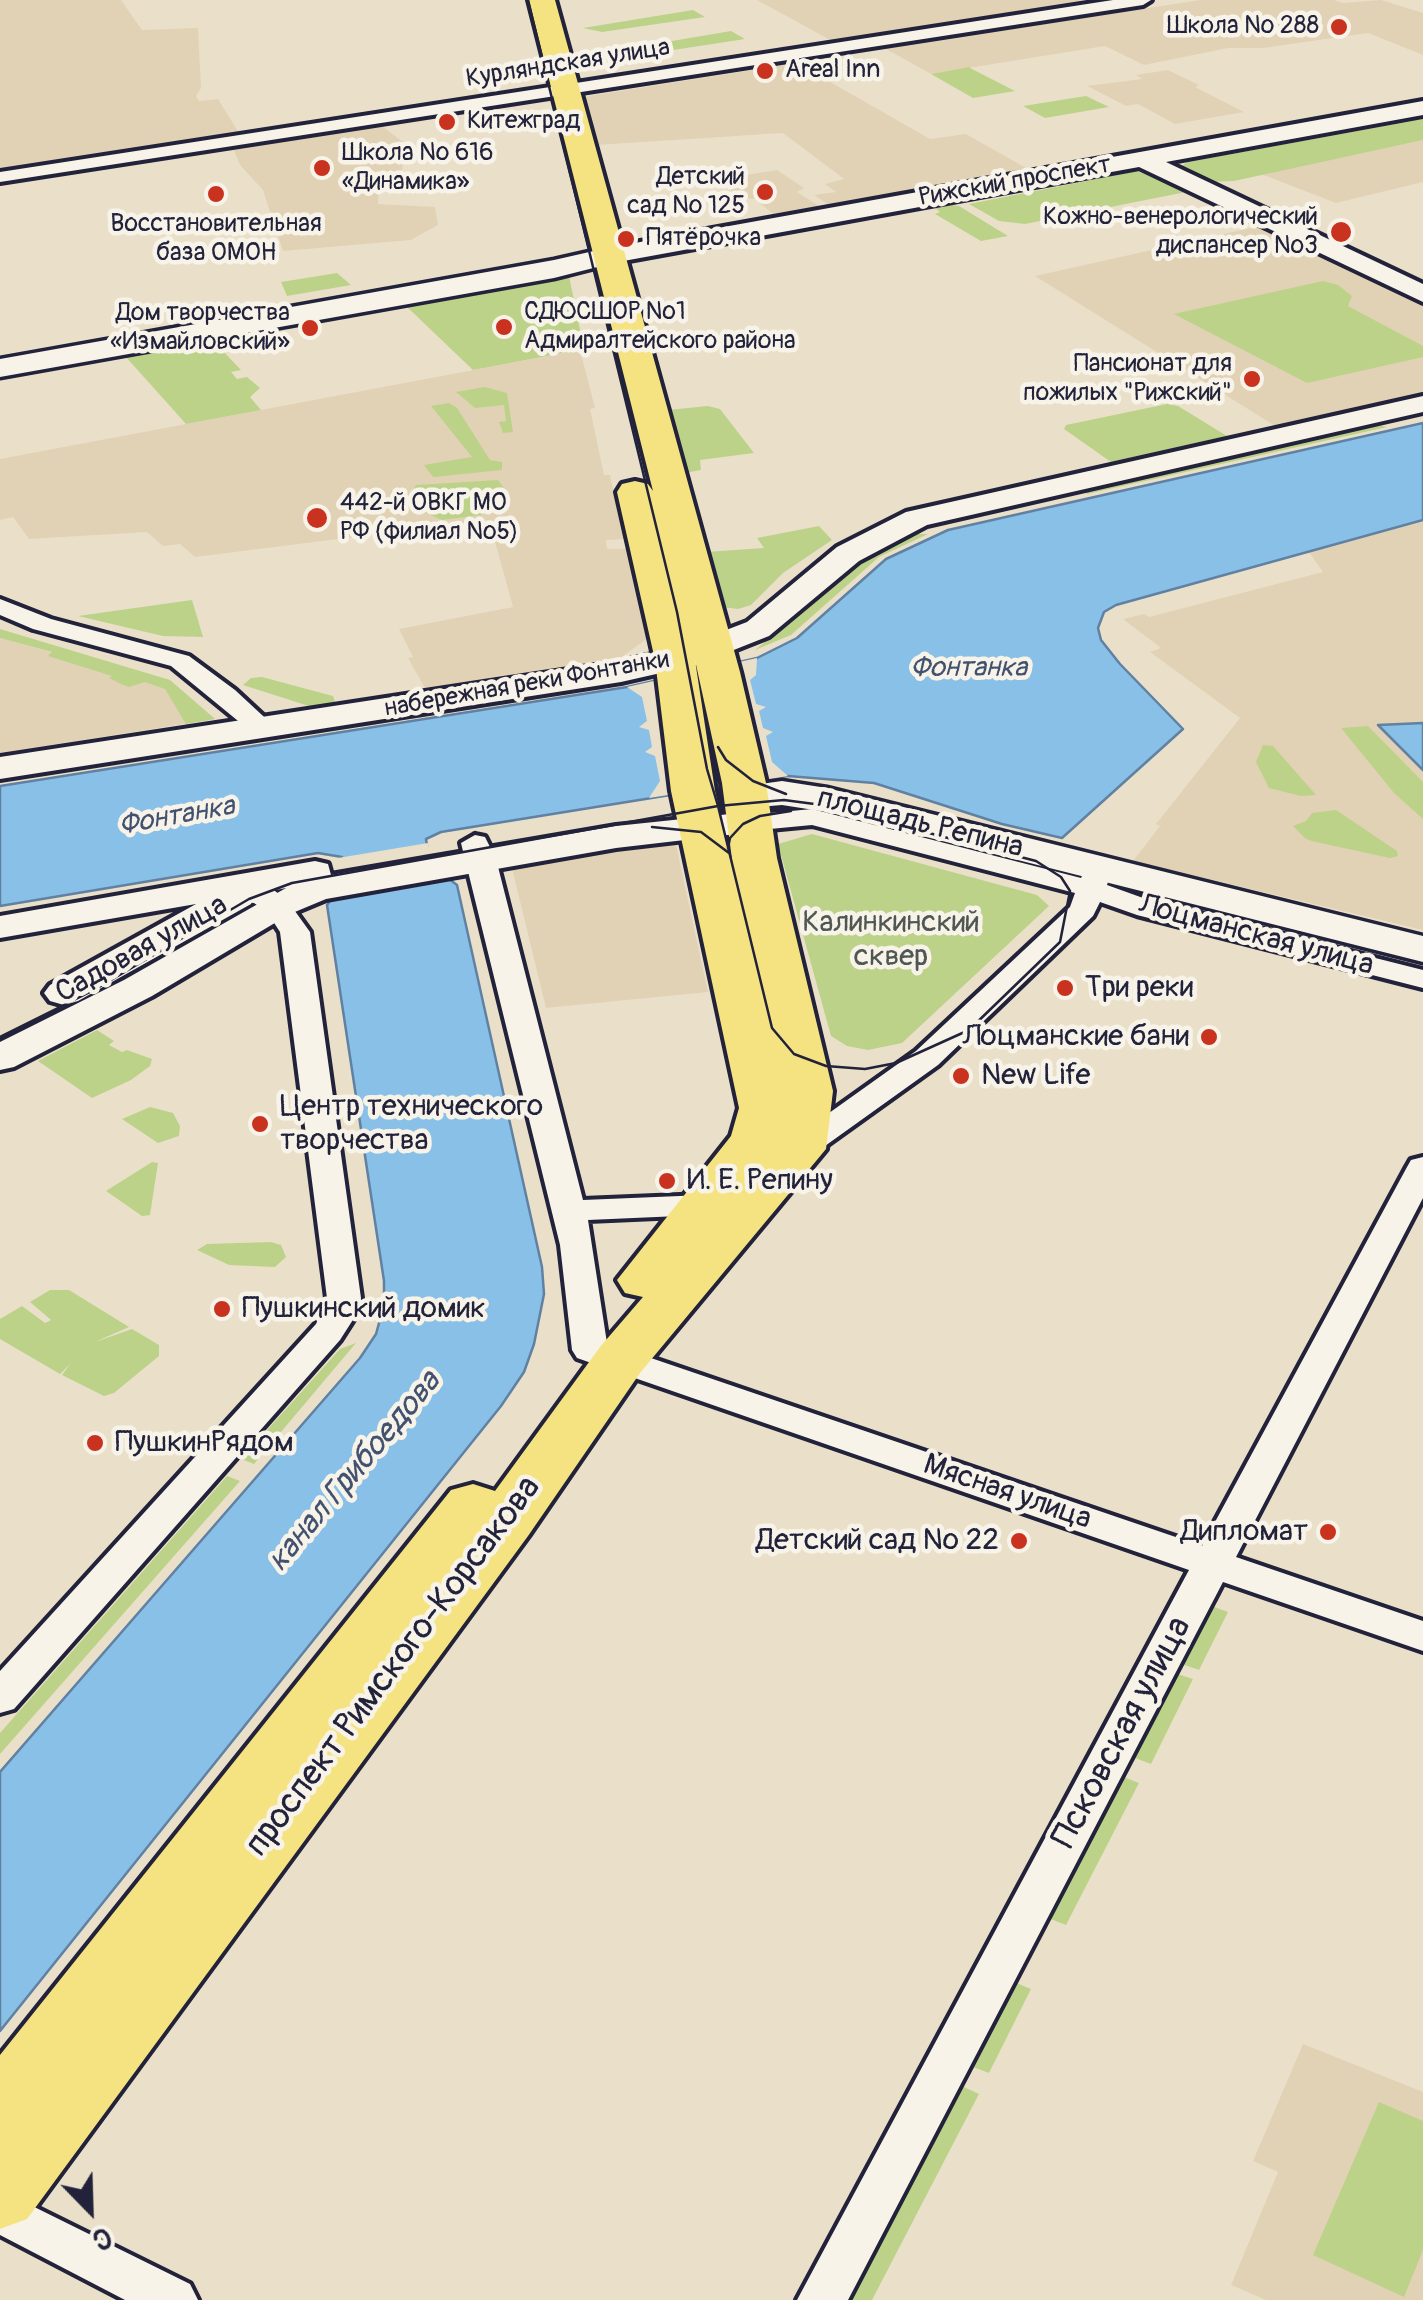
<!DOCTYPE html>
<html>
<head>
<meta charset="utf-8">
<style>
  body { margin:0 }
  #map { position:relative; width:1423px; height:2300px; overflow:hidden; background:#eae0ca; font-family:Pangolin,sans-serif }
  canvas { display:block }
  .north { position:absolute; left:40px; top:2160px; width:100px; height:100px; -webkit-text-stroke:8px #f7f3e8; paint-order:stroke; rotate:157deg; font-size:28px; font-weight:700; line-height:40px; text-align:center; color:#22223b }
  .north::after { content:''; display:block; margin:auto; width:35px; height:45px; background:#22223b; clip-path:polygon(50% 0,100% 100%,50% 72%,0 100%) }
</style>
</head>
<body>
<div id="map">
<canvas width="1423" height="2300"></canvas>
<div class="north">С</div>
</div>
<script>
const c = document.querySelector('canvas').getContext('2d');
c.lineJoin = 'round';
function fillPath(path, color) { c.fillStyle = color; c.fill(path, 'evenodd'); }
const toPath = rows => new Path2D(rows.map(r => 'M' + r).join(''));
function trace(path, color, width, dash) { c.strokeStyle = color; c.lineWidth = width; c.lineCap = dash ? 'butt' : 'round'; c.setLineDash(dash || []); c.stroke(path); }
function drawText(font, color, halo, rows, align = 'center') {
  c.font = font + ' Pangolin,sans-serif'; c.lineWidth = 9; c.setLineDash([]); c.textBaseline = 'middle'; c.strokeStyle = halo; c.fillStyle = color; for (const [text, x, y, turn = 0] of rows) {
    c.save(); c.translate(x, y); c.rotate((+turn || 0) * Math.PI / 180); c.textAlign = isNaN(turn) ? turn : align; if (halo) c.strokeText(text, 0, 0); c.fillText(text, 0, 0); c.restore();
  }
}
fillPath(toPath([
  [0,0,121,0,142,30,198,28,201,88,196,96,199,101,218,99,239,133,0,169],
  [757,0,1098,0,832,41],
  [1200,0,1334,0,1342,3,1381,0,1423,13,1423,55,1368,33,1263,48,1228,48,1144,65,1105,46,931,74,886,49],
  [797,63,930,139,966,134,1028,169,829,205,814,195,836,192,825,184,844,179,783,133,596,145,584,98,588,96],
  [1168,70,1199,85,1195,87,1244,112,1175,124,1138,104,1126,106,1087,86,1142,79,1136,75],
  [382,126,403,142,402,177,408,187,379,190,378,204,435,207,438,225,411,240,283,251,263,190,240,165,234,150],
  [1423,140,1423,182,1336,203,1261,174],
  [777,170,804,188,797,192,819,206,773,214,755,199,736,197,721,179],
  [1264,225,1423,301,1423,397,1280,429,1035,276],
  [580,350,595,408,590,409,604,475,610,475,624,539,606,540,607,549,632,549,651,636,620,658,425,688,408,658,413,657,399,629,513,607,489,520,195,557,180,544,163,546,147,532,29,539,13,517,0,520,0,459],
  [1423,520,1423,723,1379,726,1423,770,1423,930,1133,861,1160,826,1156,824,1240,718,1150,652,1161,648,1123,619,1144,614,1149,617,1323,572,1309,552],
  [0,638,178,687,215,719,0,753],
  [675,840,708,992,546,1008,510,860],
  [1303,2044,1423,2092,1423,2300,1266,2300,1231,2285,1278,2172,1253,2161]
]), '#e1d2b5');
fillPath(toPath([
  [693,10,705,17,602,32,583,28],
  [731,31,745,39,608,60,589,55],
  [970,67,970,68,1015,91,973,98,931,74],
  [1086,96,1109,107,1045,118,1023,106],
  [1423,119,1423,140,1234,181,1208,182,1179,167,1188,162],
  [1137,171,1186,192,1025,224,999,221,969,204],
  [952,205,959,206,1008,236,981,241,935,214,940,212,935,208],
  [337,273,351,285,287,296,281,282],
  [563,276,569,276,584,349,473,370,405,305],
  [1323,281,1338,285,1352,296,1348,306,1423,346,1423,357,1307,383,1174,314],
  [213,340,218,346,213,347,217,351,222,350,241,370,231,372,237,379,247,377,260,388,250,397,261,410,186,424,125,356],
  [485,387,507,393,513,432,503,433,499,422,506,421,504,405,475,408,456,392],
  [449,403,457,408,490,460,502,462,502,470,433,477,424,465,472,457,431,406],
  [1167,404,1178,406,1227,436,1111,462,1064,429,1066,425],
  [708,406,720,409,754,453,700,460,701,470,685,473,668,410],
  [1374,424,1387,427,1087,494,1085,492,1091,487],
  [498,480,504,488,409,498,416,485],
  [503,491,507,501,481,515,442,520,407,504],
  [819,526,832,540,783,573,751,605,738,609,722,607,706,552,764,548,757,538],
  [912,534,928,534,879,557,791,635,755,650,875,553],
  [192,600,203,637,163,636,78,616],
  [0,629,170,680,215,719,186,724,165,689,145,682,129,687,121,684,109,678,112,676,48,656,52,652,0,638],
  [262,677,333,696,335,702,315,708,243,685,251,678],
  [1368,726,1423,782,1423,819,1394,793,1341,728],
  [1263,745,1273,746,1316,795,1301,796,1269,788,1256,762],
  [1336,810,1397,851,1398,856,1390,858,1316,842,1306,839,1293,826,1306,821,1312,813],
  [812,834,1037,895,1049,906,902,1043,868,1050,847,1046,831,1036,778,844],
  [97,1030,114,1041,109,1045,122,1052,127,1050,152,1059,150,1066,131,1080,92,1098,38,1061],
  [150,1107,173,1113,180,1126,179,1136,158,1143,122,1119],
  [152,1162,158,1163,150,1215,142,1216,106,1191],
  [271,1242,281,1245,286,1257,275,1267,229,1265,197,1250,207,1244],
  [50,1290,69,1290,129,1327,95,1342,132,1329,159,1345,159,1356,114,1393,104,1396,62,1375,70,1364,60,1374,0,1339,0,1319,22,1306,45,1323,51,1320,30,1302],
  [356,1343,254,1464,241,1459,340,1349],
  [227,1476,240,1481,0,1754,0,1733],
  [1206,1604,1228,1612,1199,1670,1176,1662],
  [1171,1672,1193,1679,1151,1764,1127,1755],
  [1116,1774,1139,1783,1066,1925,1043,1916],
  [1009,1980,1031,1989,989,2073,965,2064],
  [955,2083,979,2094,872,2300,841,2300],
  [1379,2102,1423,2121,1423,2250,1404,2297,1313,2255]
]), '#bcd289');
const water = toPath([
  [1423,423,1423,520,1116,605,1104,612,1098,628,1101,640,1120,664,1183,729,1062,838,1002,824,874,783,788,776,441,832,426,839,432,878,449,879,457,885,542,1267,544,1294,534,1344,524,1372,501,1406,0,2031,0,1772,360,1358,376,1334,384,1305,384,1281,327,905,333,897,347,892,342,857,318,853,0,906,0,786,627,687,757,658,797,638,886,559,948,530,1423,423],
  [1423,723,1423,770,1378,725,1423,723]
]);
fillPath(water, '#89c0e7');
trace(water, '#6081a2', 2.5);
fillPath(toPath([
  [757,658,756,675,750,680,756,704,766,707,759,711,763,728,773,732,766,736,772,762,788,776,649,798,660,781,655,756,645,752,652,747,649,730,639,727,647,721,642,697,627,687],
  [428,843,435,876,344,892,338,858]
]), '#eae0ca');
const minor = toPath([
  [1113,0,1151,0,1143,5,0,182,0,172,1113,0],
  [0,599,51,619,189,656,235,690,276,728,272,734,254,734,171,666,33,629,0,615,0,599],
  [812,809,1081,878,1087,866,1107,866,1111,872,1107,885,1157,903,1423,970,1423,988,1137,915,1100,902,1093,916,938,1065,811,1156,800,1159,780,1154,775,1147,780,1140,794,1138,916,1051,1070,907,1075,893,812,825,749,831,735,823,749,815,812,809],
  [475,835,485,837,496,859,583,1200,704,1195,729,1202,734,1209,729,1216,717,1219,702,1215,588,1220,607,1343,1202,1546,1407,1167,1411,1160,1423,1157,1423,1198,1236,1557,1423,1621,1423,1651,1223,1582,848,2300,797,2300,1189,1570,577,1358,572,1350,560,1245,461,843,475,835],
  [211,885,271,888,287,900,310,932,361,1298,356,1315,340,1340,14,1709,0,1713,0,1671,316,1324,327,1298,280,932,267,912,254,903,201,900,197,894,201,888,211,885],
  [0,2190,190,2284,198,2300,125,2300,0,2235,0,2190]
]);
const tertiary = toPath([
  [1423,101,1423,115,1166,162,1423,284,1423,302,1139,167,607,264,594,256,607,248,1423,101],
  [1423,396,1423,412,927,525,859,561,769,636,696,665,621,682,0,779,0,757,621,662,674,650,747,622,837,547,906,512,1423,396],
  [749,812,762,815,767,823,762,831,616,848,326,899,290,914,152,996,14,1067,0,1070,0,1042,124,980,286,888,255,894,251,904,78,1001,64,1005,50,1001,44,993,50,985,196,904,0,938,0,916,315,861,328,864,331,875,616,826,749,812]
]);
const secondary = toPath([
  [607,248,617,250,621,256,617,262,554,278,0,377,0,359,554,260,607,248],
  [782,781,827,788,1423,936,1423,962,827,812,782,805,746,808,732,804,726,796,732,788,782,781]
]);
const primary = toPath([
  [529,0,555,0,740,672,766,783,777,858,833,1091,826,1149,640,1373,528,1536,27,2219,0,2229,0,2055,451,1490,473,1484,495,1491,600,1347,643,1297,625,1293,617,1280,731,1136,739,1108,671,791,655,660,617,492,622,484,635,481,648,484,653,491,529,0],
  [695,660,722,783,733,867,715,791,695,660]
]);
trace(minor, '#22223b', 8);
trace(tertiary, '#22223b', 8);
trace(secondary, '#22223b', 7);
trace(primary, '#22223b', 8);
fillPath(minor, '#f7f3e8');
fillPath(tertiary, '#f7f3e8');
fillPath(secondary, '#f7f3e8');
fillPath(primary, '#f5e382');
trace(toPath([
  [528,0,677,612,707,769,718,806],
  [718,747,726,760,753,781,786,794],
  [784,800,822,805,1036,861,1061,877,1070,891,1060,942,969,1030,896,1063,865,1069,826,1066,794,1054,772,1028,718,806,784,800],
  [652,827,701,832,729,853],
  [728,848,730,838,743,824,760,816,791,811],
  [0,1037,94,990,249,899,292,883,718,806]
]), '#22223b', 2.5);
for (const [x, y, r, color] of [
  [1339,27,10,"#c8321e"],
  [765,71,10,"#c8321e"],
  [447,122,10,"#c8321e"],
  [322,168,10,"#c8321e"],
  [765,192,10,"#c8321e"],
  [216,194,10,"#c8321e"],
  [1341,232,12,"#c8321e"],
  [626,239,10,"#c8321e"],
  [504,327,10,"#c8321e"],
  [310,328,10,"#c8321e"],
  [1252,379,10,"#c8321e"],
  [317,518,12,"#c8321e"],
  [1065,988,10,"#c8321e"],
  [1209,1037,10,"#c8321e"],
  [961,1076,10,"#c8321e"],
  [260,1124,10,"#c8321e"],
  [667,1181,10,"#c8321e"],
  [222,1309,10,"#c8321e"],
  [95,1443,10,"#c8321e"],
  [1328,1532,10,"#c8321e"],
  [1019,1541,10,"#c8321e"]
]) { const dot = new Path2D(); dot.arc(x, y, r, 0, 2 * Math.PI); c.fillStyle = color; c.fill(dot); trace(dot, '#f7f3e8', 4); }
drawText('25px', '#22223b', '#f7f3e8', [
  ["Школа № 288",1319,27,"right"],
  ["Areal Inn",785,71],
  ["Китежград",467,122],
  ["Школа № 616",342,154],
  ["«Динамика»",342,183],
  ["Детский",745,178,"right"],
  ["сад № 125",745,207,"right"],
  ["Кожно-венерологический",1318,218,"right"],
  ["диспансер №3",1318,247,"right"],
  ["Восстановительная",216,225,"center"],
  ["база ОМОН",216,254,"center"],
  ["Пятёрочка",646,239],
  ["СДЮСШОР №1",524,313],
  ["Адмиралтейского района",524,342],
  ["Дом творчества",290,314,"right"],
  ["«Измайловский»",290,343,"right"],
  ["Пансионат для",1232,365,"right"],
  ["пожилых \"Рижский\"",1232,394,"right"],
  ["442-й ОВКГ МО",340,504],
  ["РФ (филиал №5)",340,533]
], 'left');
drawText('25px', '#22223b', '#f7f3e8', [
  ["Курляндская улица",568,64,-9],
  ["Рижский проспект",1015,182,-10],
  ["набережная реки Фонтанки",527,685,-10]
]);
drawText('italic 28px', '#41516f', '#f7f3e8', [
  ["Фонтанка",969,669],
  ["Фонтанка",177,817,-10]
]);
drawText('30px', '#22223b', '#f7f3e8', [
  ["площадь Репина",920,824,14],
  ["Лоцманская улица",1256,936,15],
  ["Садовая улица",142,950,-29],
  ["Мясная улица",1007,1493,19]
]);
drawText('30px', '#505752', '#f7f3e8', [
  ["Калинкинский",891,923],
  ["сквер",891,957]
]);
drawText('30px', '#22223b', '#f7f3e8', [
  ["Три реки",1085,988],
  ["Лоцманские бани",1189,1037,"right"],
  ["New Life",981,1076],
  ["Центр технического",280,1107],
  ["творчества",280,1141],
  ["И. Е. Репину",687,1181],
  ["Пушкинский домик",242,1309],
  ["ПушкинРядом",115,1443],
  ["Дипломат",1308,1532,"right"],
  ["Детский сад № 22",999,1541,"right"]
], 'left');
drawText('italic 32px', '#41516f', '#f7f3e8', [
  ["канал Грибоедова",355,1472,-50]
]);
drawText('35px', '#22223b', '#f7f3e8', [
  ["проспект Римского-Корсакова",394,1667,-53],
  ["Псковская улица",1123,1733,-62]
]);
</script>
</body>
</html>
